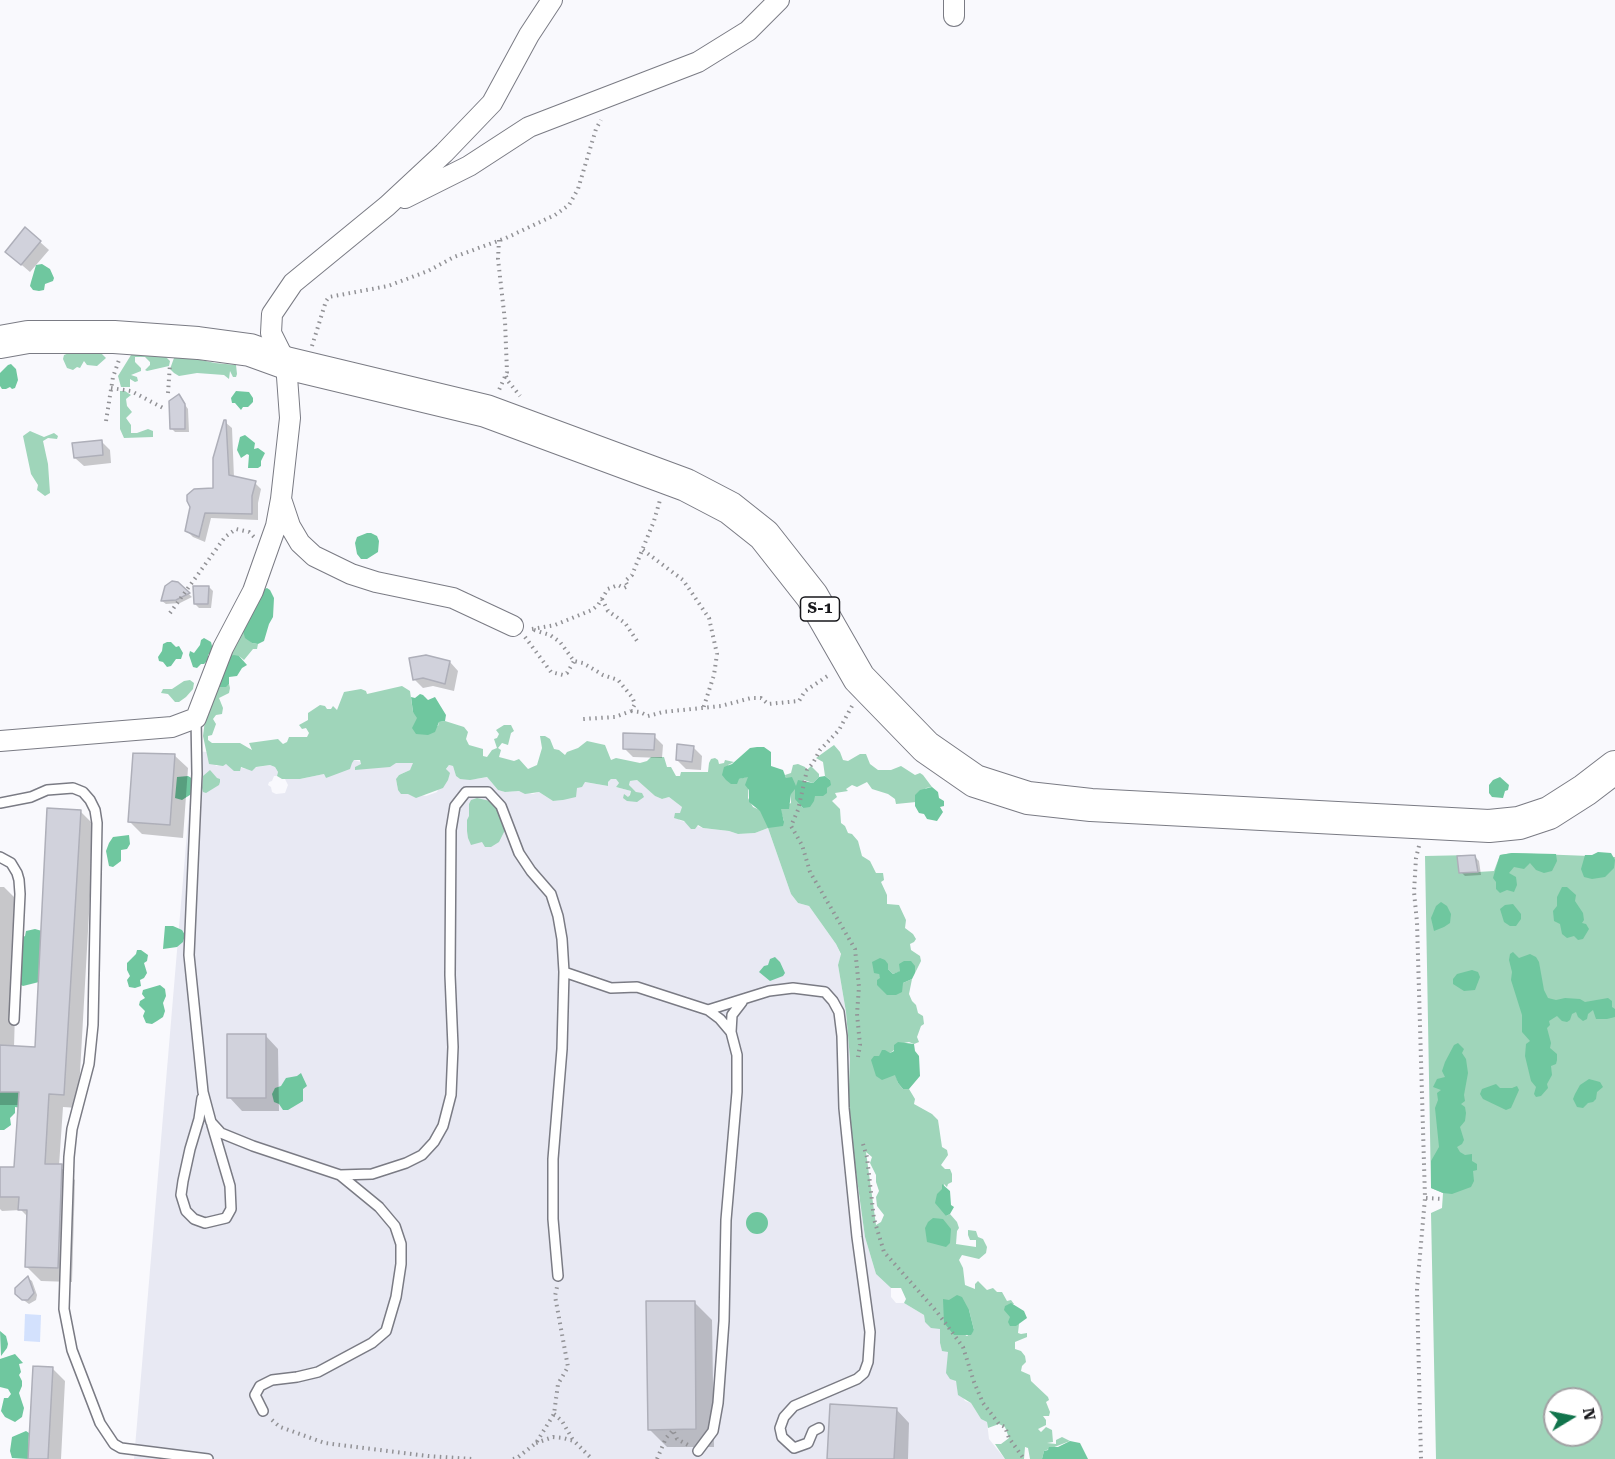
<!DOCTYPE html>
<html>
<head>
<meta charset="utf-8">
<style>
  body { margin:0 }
  #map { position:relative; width:1615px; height:1459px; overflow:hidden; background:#f9f9fd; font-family:"Roboto Serif",serif }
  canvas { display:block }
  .north { position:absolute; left:1543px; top:1387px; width:60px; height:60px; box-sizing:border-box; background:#fff; border:2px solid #a2a2a4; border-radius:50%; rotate:80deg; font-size:16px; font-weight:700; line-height:24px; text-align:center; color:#17171b }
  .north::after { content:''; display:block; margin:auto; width:21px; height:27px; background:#11744c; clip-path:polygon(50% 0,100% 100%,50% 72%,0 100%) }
</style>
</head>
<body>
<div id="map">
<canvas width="1615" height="1459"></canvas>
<div class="north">N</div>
</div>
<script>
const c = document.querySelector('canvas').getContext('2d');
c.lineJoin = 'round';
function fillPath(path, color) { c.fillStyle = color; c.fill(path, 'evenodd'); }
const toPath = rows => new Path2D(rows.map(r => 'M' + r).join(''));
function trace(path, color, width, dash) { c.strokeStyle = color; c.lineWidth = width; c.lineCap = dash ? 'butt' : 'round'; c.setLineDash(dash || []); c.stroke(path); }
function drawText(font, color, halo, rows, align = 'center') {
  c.font = font + ' "Roboto Serif",serif'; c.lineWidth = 5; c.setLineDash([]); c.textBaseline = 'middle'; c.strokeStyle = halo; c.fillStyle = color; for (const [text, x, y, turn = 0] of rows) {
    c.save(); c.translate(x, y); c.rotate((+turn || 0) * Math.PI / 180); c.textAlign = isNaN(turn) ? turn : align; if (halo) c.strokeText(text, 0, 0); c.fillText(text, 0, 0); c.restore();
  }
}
fillPath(toPath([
  [195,751,207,752,216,766,226,764,246,769,270,765,275,767,278,772,277,776,274,776,272,781,269,782,268,785,271,787,272,792,276,794,285,793,288,785,285,779,300,779,324,774,326,778,354,760,361,762,360,766,396,763,414,763,410,770,399,775,396,779,398,790,426,796,437,792,446,770,449,765,453,766,456,776,460,779,477,779,487,777,498,790,505,792,519,791,533,794,539,792,553,801,563,800,584,782,608,786,608,782,611,779,616,779,619,783,616,787,631,791,627,801,636,792,629,786,630,781,637,780,655,796,662,799,669,797,682,807,679,820,703,828,729,831,738,834,755,833,768,828,791,894,798,903,809,906,836,944,841,955,838,965,846,1012,850,1059,848,1114,865,1237,876,1274,891,1288,891,1297,896,1303,904,1303,924,1315,925,1322,941,1329,940,1343,942,1350,948,1352,948,1365,965,1401,971,1403,981,1419,987,1422,989,1439,1005,1459,134,1459,190,797]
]), '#e8e9f3');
fillPath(toPath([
  [100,352,106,358,97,366,87,365,84,361,80,368,77,367,73,370,67,368,63,359,64,355,69,353,90,354],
  [140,353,165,356,170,361,169,366,147,371,145,370,150,365,150,362,145,357,135,357,135,362,141,368,141,371,131,375,137,377,138,381,135,382,130,379,130,387,121,387,118,376,131,355],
  [187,357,215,363,236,365,237,374,236,377,233,377,230,371,229,379,224,375,197,373,179,376,174,373,170,369,174,358],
  [120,391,125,391,131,395,126,399,127,406,132,412,126,418,131,425,131,433,137,433,148,429,153,431,153,437,124,438,120,429],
  [30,431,44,437,54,433,58,436,57,439,48,438,43,441,48,464,50,493,45,496,37,490,38,485,31,474,23,436],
  [243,631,252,643,258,644,257,649,253,649,244,660,239,656,230,656],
  [190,680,194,683,193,689,186,697,179,702,175,702,168,694,161,693,163,689,172,689,184,681],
  [216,683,225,687,229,684,230,688,229,693,219,698,223,708,222,714,216,715,213,719,216,724,212,735,208,736,208,740,212,743,240,743,252,750,249,743,278,739,283,744,287,742,289,737,307,737,309,733,306,728,302,729,299,725,308,720,308,713,320,705,325,706,327,709,331,709,333,706,337,710,344,692,361,689,366,691,367,694,402,686,410,691,413,712,438,726,439,722,445,721,464,727,468,732,466,739,469,745,483,749,483,756,487,757,492,750,497,748,494,739,497,738,499,734,496,730,504,725,511,725,514,731,511,733,508,745,502,743,498,748,501,750,499,757,514,761,519,759,528,769,537,765,542,748,540,736,545,736,550,739,554,749,559,750,565,755,567,752,578,748,587,741,605,745,611,760,616,758,640,763,647,761,651,757,664,757,667,767,671,767,676,776,680,776,681,772,708,772,709,763,711,759,715,758,718,760,719,764,724,763,725,760,734,762,728,765,739,779,749,776,748,798,753,807,784,821,780,809,791,803,791,794,785,775,791,773,793,765,798,764,805,767,807,770,811,766,819,774,819,777,813,783,804,780,799,803,803,808,815,795,827,788,830,780,825,776,823,762,816,758,834,745,840,752,843,760,848,761,860,754,866,754,870,764,878,770,891,770,901,766,915,775,920,773,923,775,932,787,926,788,916,799,916,802,896,804,895,799,888,794,872,789,867,782,857,787,852,785,846,789,848,791,835,793,837,797,832,801,840,809,841,823,845,826,848,833,852,834,858,841,862,856,870,861,876,873,883,873,884,880,881,882,887,895,887,904,899,905,906,920,905,928,913,934,916,939,914,942,910,944,911,950,920,956,921,961,915,973,915,966,893,974,888,969,879,974,881,978,903,983,912,979,909,994,912,1001,916,1005,918,1013,923,1016,924,1024,921,1026,917,1037,919,1042,914,1044,909,1042,904,1043,890,1053,898,1083,903,1089,909,1089,915,1099,914,1104,932,1114,938,1120,942,1147,947,1150,948,1155,941,1165,945,1169,950,1169,952,1174,952,1182,948,1184,947,1187,944,1184,946,1216,950,1214,957,1222,959,1228,957,1231,956,1244,976,1247,976,1240,970,1240,968,1235,968,1230,976,1231,978,1237,983,1239,987,1247,986,1253,979,1259,962,1255,959,1260,963,1268,965,1285,975,1289,975,1284,978,1281,987,1290,993,1288,997,1292,1002,1292,1007,1301,1011,1300,1014,1304,1011,1304,1010,1316,1013,1324,1019,1324,1018,1333,1021,1334,1027,1333,1027,1337,1015,1342,1015,1349,1021,1351,1025,1356,1026,1362,1022,1366,1021,1371,1030,1375,1031,1381,1048,1397,1049,1400,1046,1402,1050,1412,1049,1416,1043,1416,1046,1420,1046,1425,1038,1429,1041,1432,1046,1427,1052,1430,1053,1442,1047,1443,1056,1444,1056,1440,1062,1437,1070,1441,1044,1451,1042,1459,1030,1459,1028,1448,1025,1447,1024,1459,1005,1459,995,1444,1001,1444,1009,1438,1005,1427,999,1424,988,1428,987,1422,981,1419,971,1403,958,1395,956,1381,950,1379,946,1373,948,1352,942,1351,940,1343,940,1329,931,1328,925,1322,924,1315,904,1303,906,1299,901,1288,891,1288,876,1274,865,1237,848,1114,850,1059,846,1012,838,965,841,954,836,944,809,906,798,903,791,894,768,828,755,833,738,834,729,831,703,828,698,825,695,829,691,829,684,821,674,818,675,813,680,813,682,807,669,797,662,799,655,796,637,780,630,781,629,785,636,792,642,793,644,797,637,802,627,801,623,798,624,794,628,797,630,795,631,791,616,787,619,783,616,779,611,779,608,782,608,786,585,782,582,787,577,788,576,797,563,800,553,801,539,792,525,794,519,791,505,792,498,790,487,777,470,780,460,779,456,776,453,766,449,765,446,769,450,773,448,780,443,788,416,798,408,794,401,794,398,790,396,779,399,775,410,770,413,763,396,763,390,767,355,770,355,767,361,764,360,760,354,760,352,763,350,769,326,778,324,774,300,779,282,779,277,776,278,772,275,767,270,765,256,767,252,771,241,767,240,771,234,771,226,764,223,766,209,764,203,736,205,720],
  [866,1152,872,1157,870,1163,876,1175,876,1182,879,1191,876,1197,877,1206,884,1215,881,1222,876,1225],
  [969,1310,974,1330,967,1336,944,1323,944,1313],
  [210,770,217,778,220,779,220,782,219,785,206,793,203,792,202,788,203,776],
  [477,798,490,801,496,807,506,828,499,842,491,847,485,847,482,842,471,845,468,838,467,831,467,820,469,816,469,804,471,800],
  [1512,853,1615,857,1615,1459,1436,1459,1431,1213,1442,1208,1443,1193,1431,1188,1425,856,1472,855,1476,857,1478,872,1494,871,1500,855],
  [1555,1399,1591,1399,1591,1435,1555,1435]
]), '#9fd5ba');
fillPath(toPath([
  [42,264,50,269,54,278,53,281,45,284,44,290,39,291,33,290,30,286,31,282,36,265],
  [11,364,16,369,18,380,15,388,12,389,10,387,6,389,2,389,0,386,0,373,8,365],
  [236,391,249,392,253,398,253,402,248,407,243,407,241,410,235,403,232,403,231,398],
  [245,435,255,443,254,449,258,448,265,453,261,461,261,466,258,468,248,468,249,455,247,454,241,458,237,450,240,437],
  [367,533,371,533,377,536,379,541,378,552,367,559,361,559,357,554,355,543,357,537],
  [267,588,270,590,274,598,273,617,269,624,264,641,258,644,252,643,245,638,243,631,262,590],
  [204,638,211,642,213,650,208,655,209,659,204,664,201,664,197,668,193,667,189,655,190,651,194,653,200,645,201,640],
  [167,642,171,642,176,647,179,646,183,653,181,659,176,659,171,666,167,667,163,662,159,661,158,657,162,651,163,644],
  [234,655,239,656,247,665,242,668,237,676,229,677,229,684,226,687,219,687,216,683,230,656],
  [420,694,423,695,428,700,435,697,446,715,445,721,439,722,435,732,428,735,416,734,412,728,417,718,413,712,411,697,415,698],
  [757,747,764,747,771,752,771,766,783,770,786,778,792,777,796,786,798,780,813,783,819,777,825,776,830,780,831,785,827,788,827,793,823,796,815,796,814,801,810,807,803,808,795,799,795,789,791,794,789,809,781,809,784,822,783,826,768,828,760,811,749,802,749,790,745,785,748,777,739,779,737,784,731,784,726,780,722,775,724,767,732,764,750,748],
  [188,776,193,779,193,793,182,800,175,798,177,777],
  [1500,777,1509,785,1508,790,1505,791,1503,798,1492,797,1489,793,1489,785,1493,780],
  [932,787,938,792,939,798,944,801,944,806,940,807,943,812,937,821,927,819,924,814,919,813,915,806,915,795,920,790],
  [129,835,130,844,127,849,121,850,121,861,113,867,109,866,106,851,109,843,113,837],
  [1598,852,1611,853,1615,860,1614,868,1605,877,1592,879,1584,877,1581,869,1585,855,1592,855],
  [1512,853,1556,854,1557,861,1552,871,1544,873,1536,870,1530,863,1524,869,1514,867,1509,873,1516,877,1517,885,1514,892,1507,890,1500,893,1496,889,1496,882,1493,878,1495,871,1500,855],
  [1562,887,1567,887,1576,895,1575,901,1583,913,1584,920,1582,923,1586,924,1589,929,1583,939,1578,940,1574,936,1567,938,1562,934,1560,924,1554,921,1553,911,1557,906,1557,897],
  [1441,902,1447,906,1451,914,1450,923,1444,927,1434,931,1431,918,1436,906],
  [1513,904,1521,914,1521,919,1516,926,1510,926,1504,922,1500,909,1505,905],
  [165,926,173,926,182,930,185,935,183,942,177,947,163,949],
  [35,929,42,931,39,982,23,986,15,982,11,975,12,954,17,952,17,940,25,936,26,931],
  [137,950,141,950,148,955,147,961,144,963,147,973,144,978,140,980,141,986,135,988,129,987,127,980,130,976,127,970,127,963,136,954],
  [1513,952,1519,958,1530,954,1536,957,1539,962,1544,990,1548,998,1556,1000,1565,998,1580,999,1585,1002,1608,998,1612,1001,1612,1007,1615,1009,1615,1017,1607,1019,1596,1019,1593,1010,1588,1014,1587,1019,1583,1021,1578,1017,1576,1012,1572,1014,1570,1020,1567,1022,1562,1021,1557,1016,1549,1021,1550,1025,1547,1028,1551,1043,1550,1048,1557,1054,1557,1060,1556,1064,1551,1066,1552,1075,1547,1084,1548,1088,1541,1096,1536,1097,1534,1094,1536,1087,1531,1081,1525,1056,1526,1044,1530,1041,1522,1032,1522,1015,1511,980,1512,972,1509,960,1510,954],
  [775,957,780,962,785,973,783,976,770,981,759,972,764,966,768,965,770,959],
  [880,958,885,960,888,964,888,969,893,974,900,971,899,964,904,961,911,961,915,966,915,973,912,979,903,983,902,992,896,995,887,995,877,985,877,980,880,978,879,974,874,973,872,962],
  [1472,970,1478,972,1480,977,1475,990,1464,991,1453,984,1453,979,1457,974],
  [160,985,165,989,166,996,163,1003,165,1011,163,1017,157,1021,152,1024,146,1023,143,1016,145,1011,139,1005,140,1001,145,998,142,994,143,990],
  [898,1042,914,1044,915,1051,919,1056,920,1076,909,1089,903,1089,898,1083,895,1075,882,1080,876,1076,871,1060,874,1056,879,1056,882,1050,885,1050,890,1053,894,1051,894,1045],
  [1458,1043,1464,1049,1462,1053,1466,1059,1468,1073,1464,1095,1465,1101,1461,1104,1465,1107,1466,1113,1465,1121,1460,1127,1464,1140,1462,1144,1457,1147,1460,1152,1465,1155,1472,1154,1472,1161,1477,1164,1477,1170,1473,1171,1474,1181,1471,1187,1452,1194,1443,1193,1431,1188,1431,1161,1439,1147,1435,1108,1438,1100,1437,1093,1441,1090,1433,1087,1437,1079,1445,1077,1442,1071,1445,1062,1454,1045],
  [0,1066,27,1085,21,1108,15,1107,15,1113,10,1118,11,1125,4,1130,0,1130,0,1137],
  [301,1073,307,1086,303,1089,303,1101,288,1110,283,1110,279,1104,274,1102,272,1094,275,1088,281,1086,286,1078,297,1076],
  [1589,1079,1600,1082,1603,1087,1597,1092,1596,1099,1593,1102,1588,1103,1583,1108,1577,1107,1573,1099,1575,1094,1580,1085],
  [1496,1084,1500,1088,1512,1088,1517,1086,1519,1090,1511,1108,1506,1110,1483,1099,1480,1094,1482,1089],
  [942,1184,950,1191,951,1205,954,1207,950,1214,946,1216,935,1203,937,1194,942,1189],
  '746 1223a11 11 0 1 1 22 0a11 11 0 1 1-22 0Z',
  [933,1218,943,1219,951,1229,950,1243,946,1247,927,1242,925,1228,928,1222],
  [957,1295,962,1297,969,1310,974,1330,971,1335,954,1335,944,1323,943,1299,949,1300],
  [1011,1303,1024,1311,1027,1318,1016,1326,1010,1326,1008,1322,1010,1317,1004,1310,1005,1306],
  [0,1331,6,1336,8,1344,7,1348,1,1356],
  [15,1354,23,1363,19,1364,21,1372,19,1375,22,1381,22,1386,19,1393,24,1408,22,1417,15,1422,5,1417,1,1411,4,1398,8,1398,11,1394,8,1389,0,1387,0,1359],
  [26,1431,29,1433,28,1459,12,1458,10,1451,12,1437],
  [1070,1441,1080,1443,1088,1459,1042,1459,1044,1451,1048,1450,1049,1447,1058,1447]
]), '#6fc79f');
fillPath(toPath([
  [25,1314,41,1315,40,1342,24,1341]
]), '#d3e1fd');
fillPath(toPath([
  [40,242,49,250,30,272,16,260],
  [179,396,188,409,189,432,175,432,171,428],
  [225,422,232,428,234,478,255,483,261,489,258,503,258,520,211,518,205,542,193,537,186,530,215,490],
  [101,441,110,450,111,463,84,466,75,458],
  [178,584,192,597,180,603,166,604,162,601],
  [209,587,213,591,211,608,199,608,195,604],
  [426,657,450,662,458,671,454,691,433,686,423,688,414,679],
  [654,736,663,745,662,758,633,757,624,748],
  [693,747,702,756,701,770,686,769,677,760],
  [174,755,188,768,183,838,142,834,129,821],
  [80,811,94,825,78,1108,63,1107,59,1166,75,1180,72,1282,41,1281,27,1267,29,1218,21,1210,2,1211,0,1209,0,1169,16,1168,20,1105,0,1105,0,887,4,887,18,901,14,1048,36,1049],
  [1475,857,1479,861,1481,875,1465,876,1461,872],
  [265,1035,278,1049,279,1111,242,1111,229,1097],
  [28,1278,32,1281,37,1295,36,1300,29,1304,18,1296],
  [694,1302,712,1320,714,1447,667,1447,649,1429],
  [52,1368,65,1381,61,1459,29,1459],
  [896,1409,909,1423,908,1459,830,1459]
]), '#0003');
const building = toPath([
  [25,227,41,241,21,265,5,252,25,227],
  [179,394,185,404,185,429,170,429,169,401,179,394],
  [224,420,226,420,229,475,256,481,252,496,252,514,205,513,199,537,185,531,190,507,187,501,187,495,194,489,213,488,213,458,224,420],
  [102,440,103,455,74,458,72,443,102,440],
  [172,581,178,582,190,593,176,600,161,601,165,586,172,581],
  [193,586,209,586,208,604,194,604,193,586],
  [426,655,450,661,445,684,423,678,413,680,409,658,426,655],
  [623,733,655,734,654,750,623,749,623,733],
  [677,744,694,746,692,762,676,760,677,744],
  [133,753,175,754,170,825,128,822,133,753],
  [47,808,81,810,64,1095,49,1094,45,1164,62,1164,58,1268,25,1267,27,1210,18,1210,19,1197,0,1197,0,1167,14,1167,19,1092,0,1092,0,1045,35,1047,47,808],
  [1475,855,1478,872,1459,873,1457,856,1475,855],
  [227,1034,266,1034,266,1098,227,1098,227,1034],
  [28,1276,34,1293,28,1300,22,1300,15,1294,15,1288,28,1276],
  [646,1301,695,1301,696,1429,648,1430,646,1301],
  [33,1366,53,1367,48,1459,28,1459,33,1366],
  [830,1404,897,1408,894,1459,827,1459,830,1404]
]);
fillPath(building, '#d1d2dc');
trace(building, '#aeafb9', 1.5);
const service = toPath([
  [196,718,197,774,189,955,203,1092,211,1122,221,1133,253,1146,340,1175,372,1174,406,1163,422,1155,434,1142,443,1126,451,1095,453,1047,450,975,451,830,455,806,466,792,488,792,501,806,519,853,531,871,551,894,558,916,562,939,564,972,562,1049,553,1159,553,1219,558,1276],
  [0,803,31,797,47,790,73,788,83,792,90,800,95,810,97,823,93,1025,89,1064,72,1129,69,1157,64,1309,72,1350,100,1423,114,1444,121,1448,208,1459],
  [0,857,11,863,17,873,19,880,20,894,14,1020],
  [564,972,611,988,637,987,708,1010,720,1019,731,1032,737,1055,737,1092,726,1220,724,1321,718,1403,713,1431,698,1451],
  [708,1010,769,991,793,988,825,992,833,1001,839,1012,842,1036,844,1108,857,1237,870,1332,868,1362,864,1373,857,1379,794,1406,784,1417,780,1428,782,1437,794,1448,808,1443,813,1431,819,1428],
  [731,1032,732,1015,742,1002],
  [202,1098,199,1119,190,1149,183,1181,181,1195,186,1211,194,1219,205,1223,226,1218,231,1209,230,1186,212,1125],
  [263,1411,255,1395,260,1386,272,1380,297,1377,318,1372,372,1343,386,1331,396,1297,401,1264,401,1244,395,1226,379,1207,340,1175]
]);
const minor = toPath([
  [954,0,954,16],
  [405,198,469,166,529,127,698,62,748,31,779,0],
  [282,502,290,526,300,543,314,556,351,574,376,582,453,598,513,626],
  [0,741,172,727,196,718,223,648,253,591,276,526,281,499,290,418,286,363,271,333,272,314,293,283,387,206,444,153,492,103,529,35,552,0]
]);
const primary = toPath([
  [0,342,28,337,114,337,198,343,250,350,286,363,486,411,686,485,730,508,764,535,812,596,859,678,926,747,975,781,1028,798,1091,805,1489,826,1519,823,1549,813,1585,790,1615,767]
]);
trace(service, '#7a7b84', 12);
trace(minor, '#7a7b84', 22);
trace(primary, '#7a7b84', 34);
trace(toPath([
  [499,240,498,259,505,321,507,372,499,390],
  [312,346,326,301,329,297,388,286,428,271,454,257,506,238,555,215,569,205,578,189,596,129,601,120],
  [506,376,508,381,520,396],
  [111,388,131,391,165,409],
  [168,393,170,364],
  [106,421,113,377,119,360],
  [643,550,683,580,709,618,717,654,714,675,703,709],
  [602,599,608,611,625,623,637,641],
  [170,613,225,537,236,529,249,532,254,537],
  [532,629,555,625,592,610,598,605,608,589,618,585,624,588,628,586,625,581,632,575,654,521,660,500],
  [534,630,550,635,560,642,574,661,583,663,603,675,618,680,632,697,635,704,631,711,615,717,583,719],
  [525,637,551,672,563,675,567,673,574,661],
  [852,706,839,730,820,750,813,763,807,770,798,810,791,826,802,845,810,872,855,949,859,987,857,1014,860,1045,858,1057],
  [631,711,640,712,648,716,663,712,721,706,751,698,761,698,768,704,799,701,805,691,829,675],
  [1419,846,1416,858,1414,892,1417,922,1425,1198,1417,1289,1421,1459],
  [863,1144,867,1157,874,1219,884,1252,937,1312,963,1347,974,1382,983,1403,999,1424,1005,1427,1009,1438,1024,1459],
  [1426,1198,1443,1199],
  [554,1414,562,1421,573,1440],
  [272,1420,280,1427,325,1443,428,1456,472,1459],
  [536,1443,553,1437,563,1438,574,1441,592,1459],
  [513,1459,517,1458,536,1443,554,1414,558,1384,568,1367,555,1296,557,1287],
  [657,1459,666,1438,673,1430,677,1439,688,1445]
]), '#929296', 4, [1.5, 4.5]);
trace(service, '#fff', 9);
trace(minor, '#fff', 20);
trace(primary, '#fff', 32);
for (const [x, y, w] of [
  [820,609,39]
]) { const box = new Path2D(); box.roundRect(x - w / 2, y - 12, w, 24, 4.5); c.fillStyle = '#fff'; c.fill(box); trace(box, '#17171b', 1.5); }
drawText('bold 15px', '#17171b', null, [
  ["S-1",820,609]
]);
</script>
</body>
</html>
